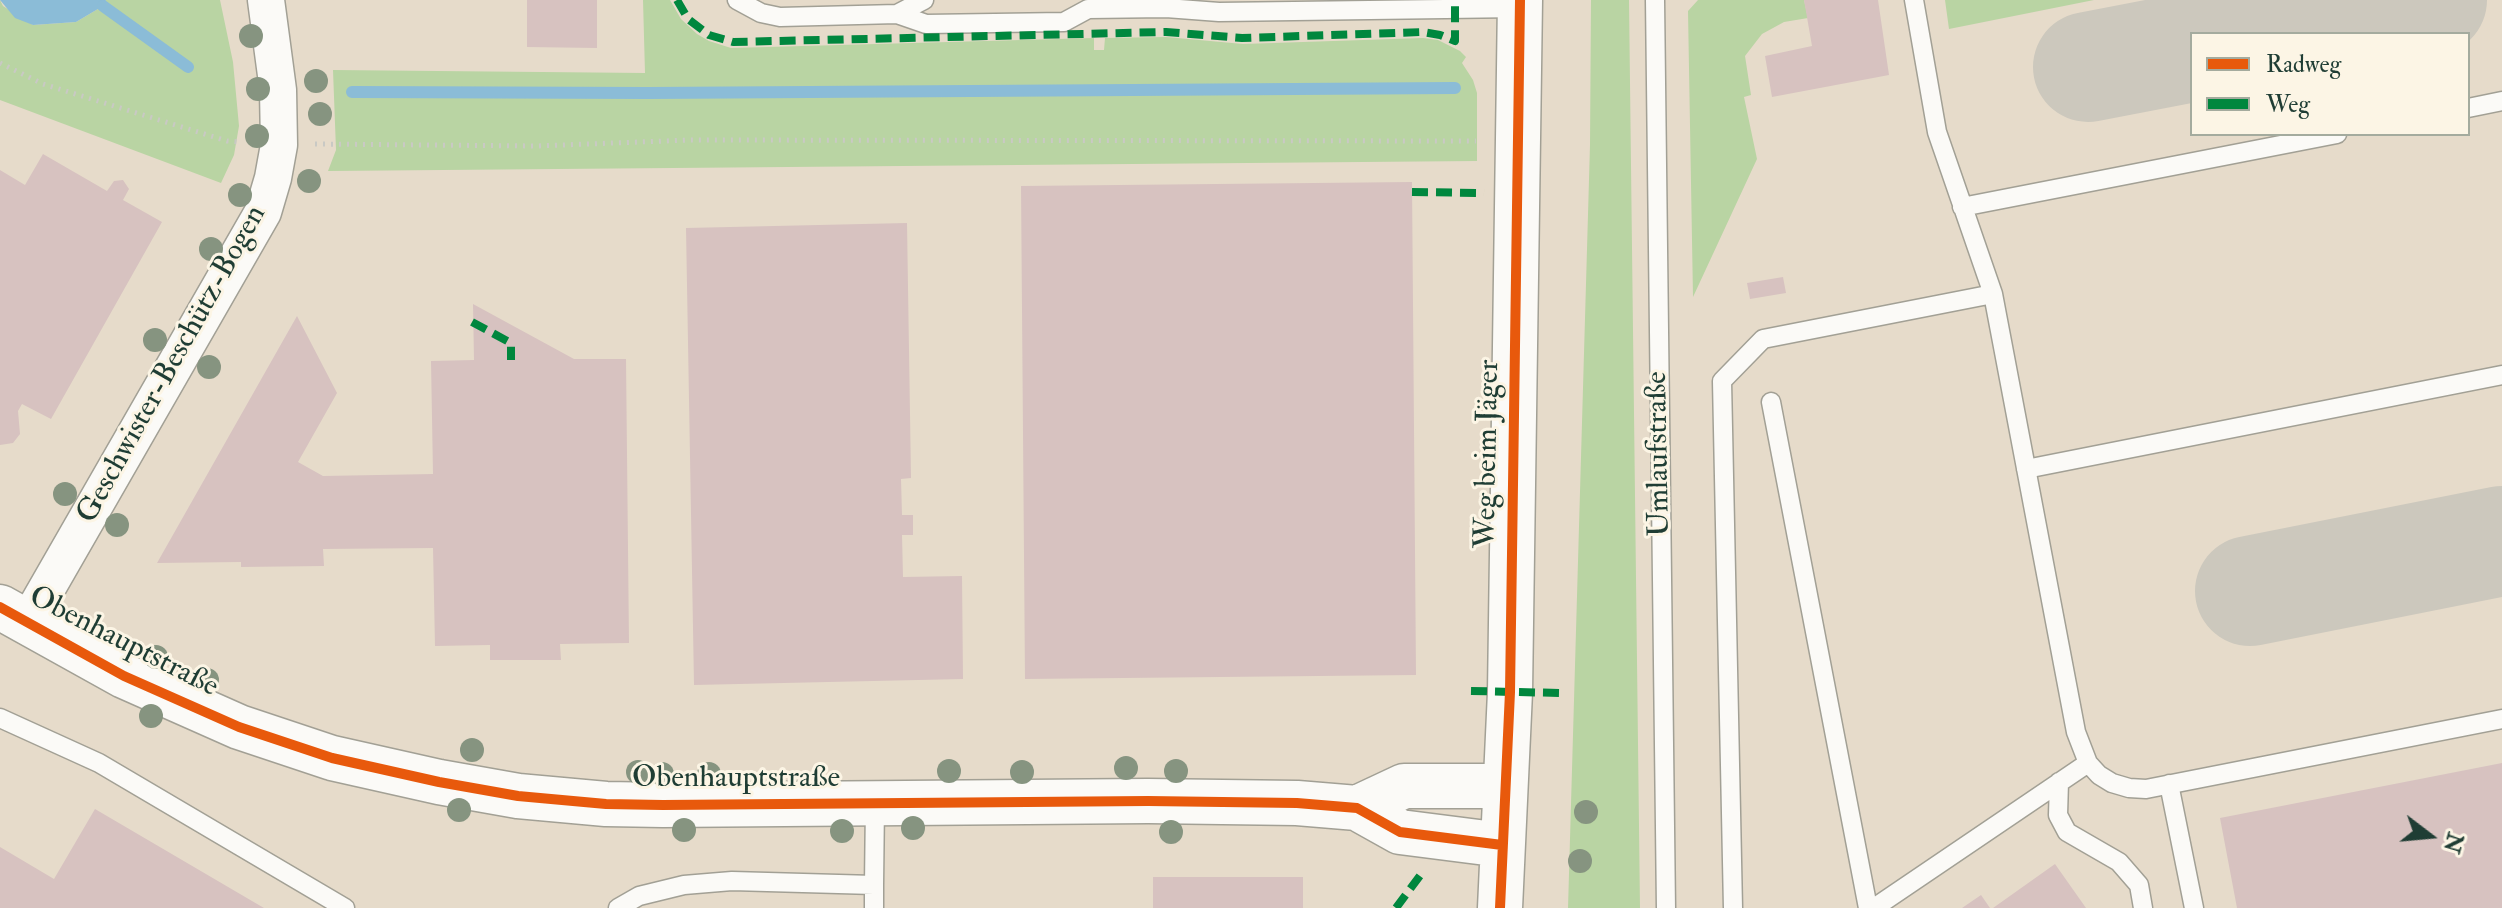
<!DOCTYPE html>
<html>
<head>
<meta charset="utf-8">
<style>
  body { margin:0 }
  #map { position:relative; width:2502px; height:908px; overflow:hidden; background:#e6dbca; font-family:"IM FELL Double Pica",serif }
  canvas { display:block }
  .legend { position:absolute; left:2190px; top:32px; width:280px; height:104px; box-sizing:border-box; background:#fcf5e5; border:2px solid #a4ab9e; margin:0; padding:10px 14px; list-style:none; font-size:24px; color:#1f3d34 }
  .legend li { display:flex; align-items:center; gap:16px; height:40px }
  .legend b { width:40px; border:2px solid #a4ab9e }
  .north { position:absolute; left:2390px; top:796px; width:80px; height:80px; -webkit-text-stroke:6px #fcf5e5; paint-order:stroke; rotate:106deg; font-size:22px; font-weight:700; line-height:32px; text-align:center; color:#1f3d34 }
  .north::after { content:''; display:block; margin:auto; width:28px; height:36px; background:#1f3d34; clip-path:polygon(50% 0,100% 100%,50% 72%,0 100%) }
</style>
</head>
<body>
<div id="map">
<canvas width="2502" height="908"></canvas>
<ul class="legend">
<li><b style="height:10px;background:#e8590c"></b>Radweg</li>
<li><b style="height:10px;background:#00873e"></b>Weg</li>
</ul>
<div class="north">N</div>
</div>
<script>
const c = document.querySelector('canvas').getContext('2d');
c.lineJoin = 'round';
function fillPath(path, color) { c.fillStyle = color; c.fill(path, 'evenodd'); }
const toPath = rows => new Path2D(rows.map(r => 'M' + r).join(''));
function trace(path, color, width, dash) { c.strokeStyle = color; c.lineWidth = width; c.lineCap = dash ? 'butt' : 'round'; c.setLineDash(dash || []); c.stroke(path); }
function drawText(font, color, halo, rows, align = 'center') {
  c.font = font + ' "IM FELL Double Pica",serif'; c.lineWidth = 6; c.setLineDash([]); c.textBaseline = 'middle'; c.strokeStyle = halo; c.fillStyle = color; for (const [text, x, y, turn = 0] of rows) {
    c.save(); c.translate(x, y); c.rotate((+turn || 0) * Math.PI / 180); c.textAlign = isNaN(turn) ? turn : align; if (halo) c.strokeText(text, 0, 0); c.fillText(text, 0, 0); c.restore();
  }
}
fillPath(toPath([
  [0,0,3,6,33,25,76,22,103,6,106,0,220,0,233,62,239,126,234,155,221,183,0,100],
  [643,0,670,0,681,19,697,34,709,41,731,48,1094,38,1094,50,1104,50,1105,38,1166,37,1243,44,1423,38,1438,40,1460,51,1466,57,1462,63,1473,80,1477,93,1477,161,328,171,336,150,333,70,645,73],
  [1591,0,1629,0,1640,908,1568,908,1590,145],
  [1698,0,1804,0,1808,18,1784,22,1762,34,1745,56,1751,95,1744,97,1757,159,1693,297,1688,11],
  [1945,0,2094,0,1949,29]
]), '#b9d4a3');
fillPath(toPath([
  [0,0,106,0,103,6,76,22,33,25,15,18]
]), '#8bbcd7');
trace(toPath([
  [103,6,188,67],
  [352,92,648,93,1455,88]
]), '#8bbcd7', 12);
trace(toPath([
  [2258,34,2432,0],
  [2088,67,2192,47],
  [2250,591,2502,541]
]), '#ccc8bd', 110);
fillPath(toPath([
  [527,0,597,0,597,48,527,47],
  [1804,0,1878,0,1889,75,1772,97,1765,56,1812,46],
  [43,154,107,191,114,181,123,180,129,189,123,200,162,222,51,419,22,404,18,411,20,434,13,443,0,445,0,170,25,185],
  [1412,182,1416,675,1025,679,1021,186],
  [907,223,911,478,901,479,902,515,913,515,913,535,902,535,903,577,962,576,963,679,694,685,686,228],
  [1783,277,1786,293,1750,299,1747,283],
  [473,304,574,359,626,359,629,643,560,644,561,660,490,660,490,645,435,646,433,548,323,549,324,566,241,567,241,562,157,563,297,316,337,393,298,462,323,476,433,474,431,361,474,360],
  [2502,763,2502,908,2237,908,2220,818],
  [95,809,252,901,264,908,0,908,0,847,54,879],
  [2055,864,2086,908,1993,908],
  [1153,877,1303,877,1303,908,1153,908],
  [1981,895,1990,908,1962,908]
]), '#d7c2c0');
const service = toPath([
  [737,0,761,13,780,17,897,14,926,24,1064,22,1088,9,1166,8,1219,12,1520,8],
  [1655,0,1666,908],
  [1914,0,1937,132,1993,294,2076,732,2088,763,2099,775,2112,783,2129,788,2146,789,2502,719],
  [897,14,924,0],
  [2468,108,2502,101],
  [1962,207,2337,134],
  [1771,402,1868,908],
  [2026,469,2502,375],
  [0,718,99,763,345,908],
  [2059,782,2058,815,2067,832,2119,862,2139,885,2143,908],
  [2169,784,2194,908],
  [874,885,874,908],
  [618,908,639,896,684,885,732,881,874,885,875,803],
  [1733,908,1722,381,1763,339,1993,294],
  [1874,908,2088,763]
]);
const minor = toPath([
  [27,623,263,212,273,178,279,145,278,90,266,0]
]);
const tertiary = toPath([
  [0,607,124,676,239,727,332,758,439,782,518,796,606,804,663,805,1148,801,1297,803,1357,808,1400,832,1502,845],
  [1357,808,1404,786,1505,786],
  [1500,908,1510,692,1520,0]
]);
trace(service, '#a2a095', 21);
trace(minor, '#a2a095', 39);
trace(tertiary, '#a2a095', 47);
trace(toPath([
  [0,63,43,84,227,141,241,142],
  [315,144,537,146,690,140,1476,141]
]), '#c9c9c4', 5, [2, 6]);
trace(service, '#fbfaf7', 18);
trace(minor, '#fbfaf7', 36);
trace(tertiary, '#fbfaf7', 44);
trace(toPath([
  [677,0,688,19,709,35,733,42,1166,32,1242,38,1423,32,1440,35,1455,41,1455,0],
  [1412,192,1484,193],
  [472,322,511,343,511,360],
  [1471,691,1562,693],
  [1396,908,1422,873]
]), '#00873e', 8, [16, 8]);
trace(toPath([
  [0,607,124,676,239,727,332,758,439,782,518,796,606,804,663,805,1148,801,1297,803,1357,808,1400,832,1502,845],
  [1500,908,1510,692,1520,0]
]), '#e8590c', 10);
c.fillStyle = '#869480';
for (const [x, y] of [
  [251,36],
  [316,81],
  [258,89],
  [320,114],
  [257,136],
  [309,181],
  [240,195],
  [211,249],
  [155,340],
  [209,367],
  [65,494],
  [117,525],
  [156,657],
  [207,680],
  [151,716],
  [472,750],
  [1126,768],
  [949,771],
  [1176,771],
  [638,772],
  [1022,772],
  [662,774],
  [709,774],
  [459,810],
  [1586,812],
  [913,828],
  [684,830],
  [842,831],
  [1171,832],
  [1580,861]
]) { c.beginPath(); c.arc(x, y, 12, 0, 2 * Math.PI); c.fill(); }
drawText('30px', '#1f3d34', '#fcf5e5', [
  ["Geschwister-Beschütz-Bogen",173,365,-61],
  ["Weg beim Jäger",1489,454,-89],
  ["Umlaufstraße",1660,454,-91],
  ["Obenhauptstraße",123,643,27],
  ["Obenhauptstraße",736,780]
]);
</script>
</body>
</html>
